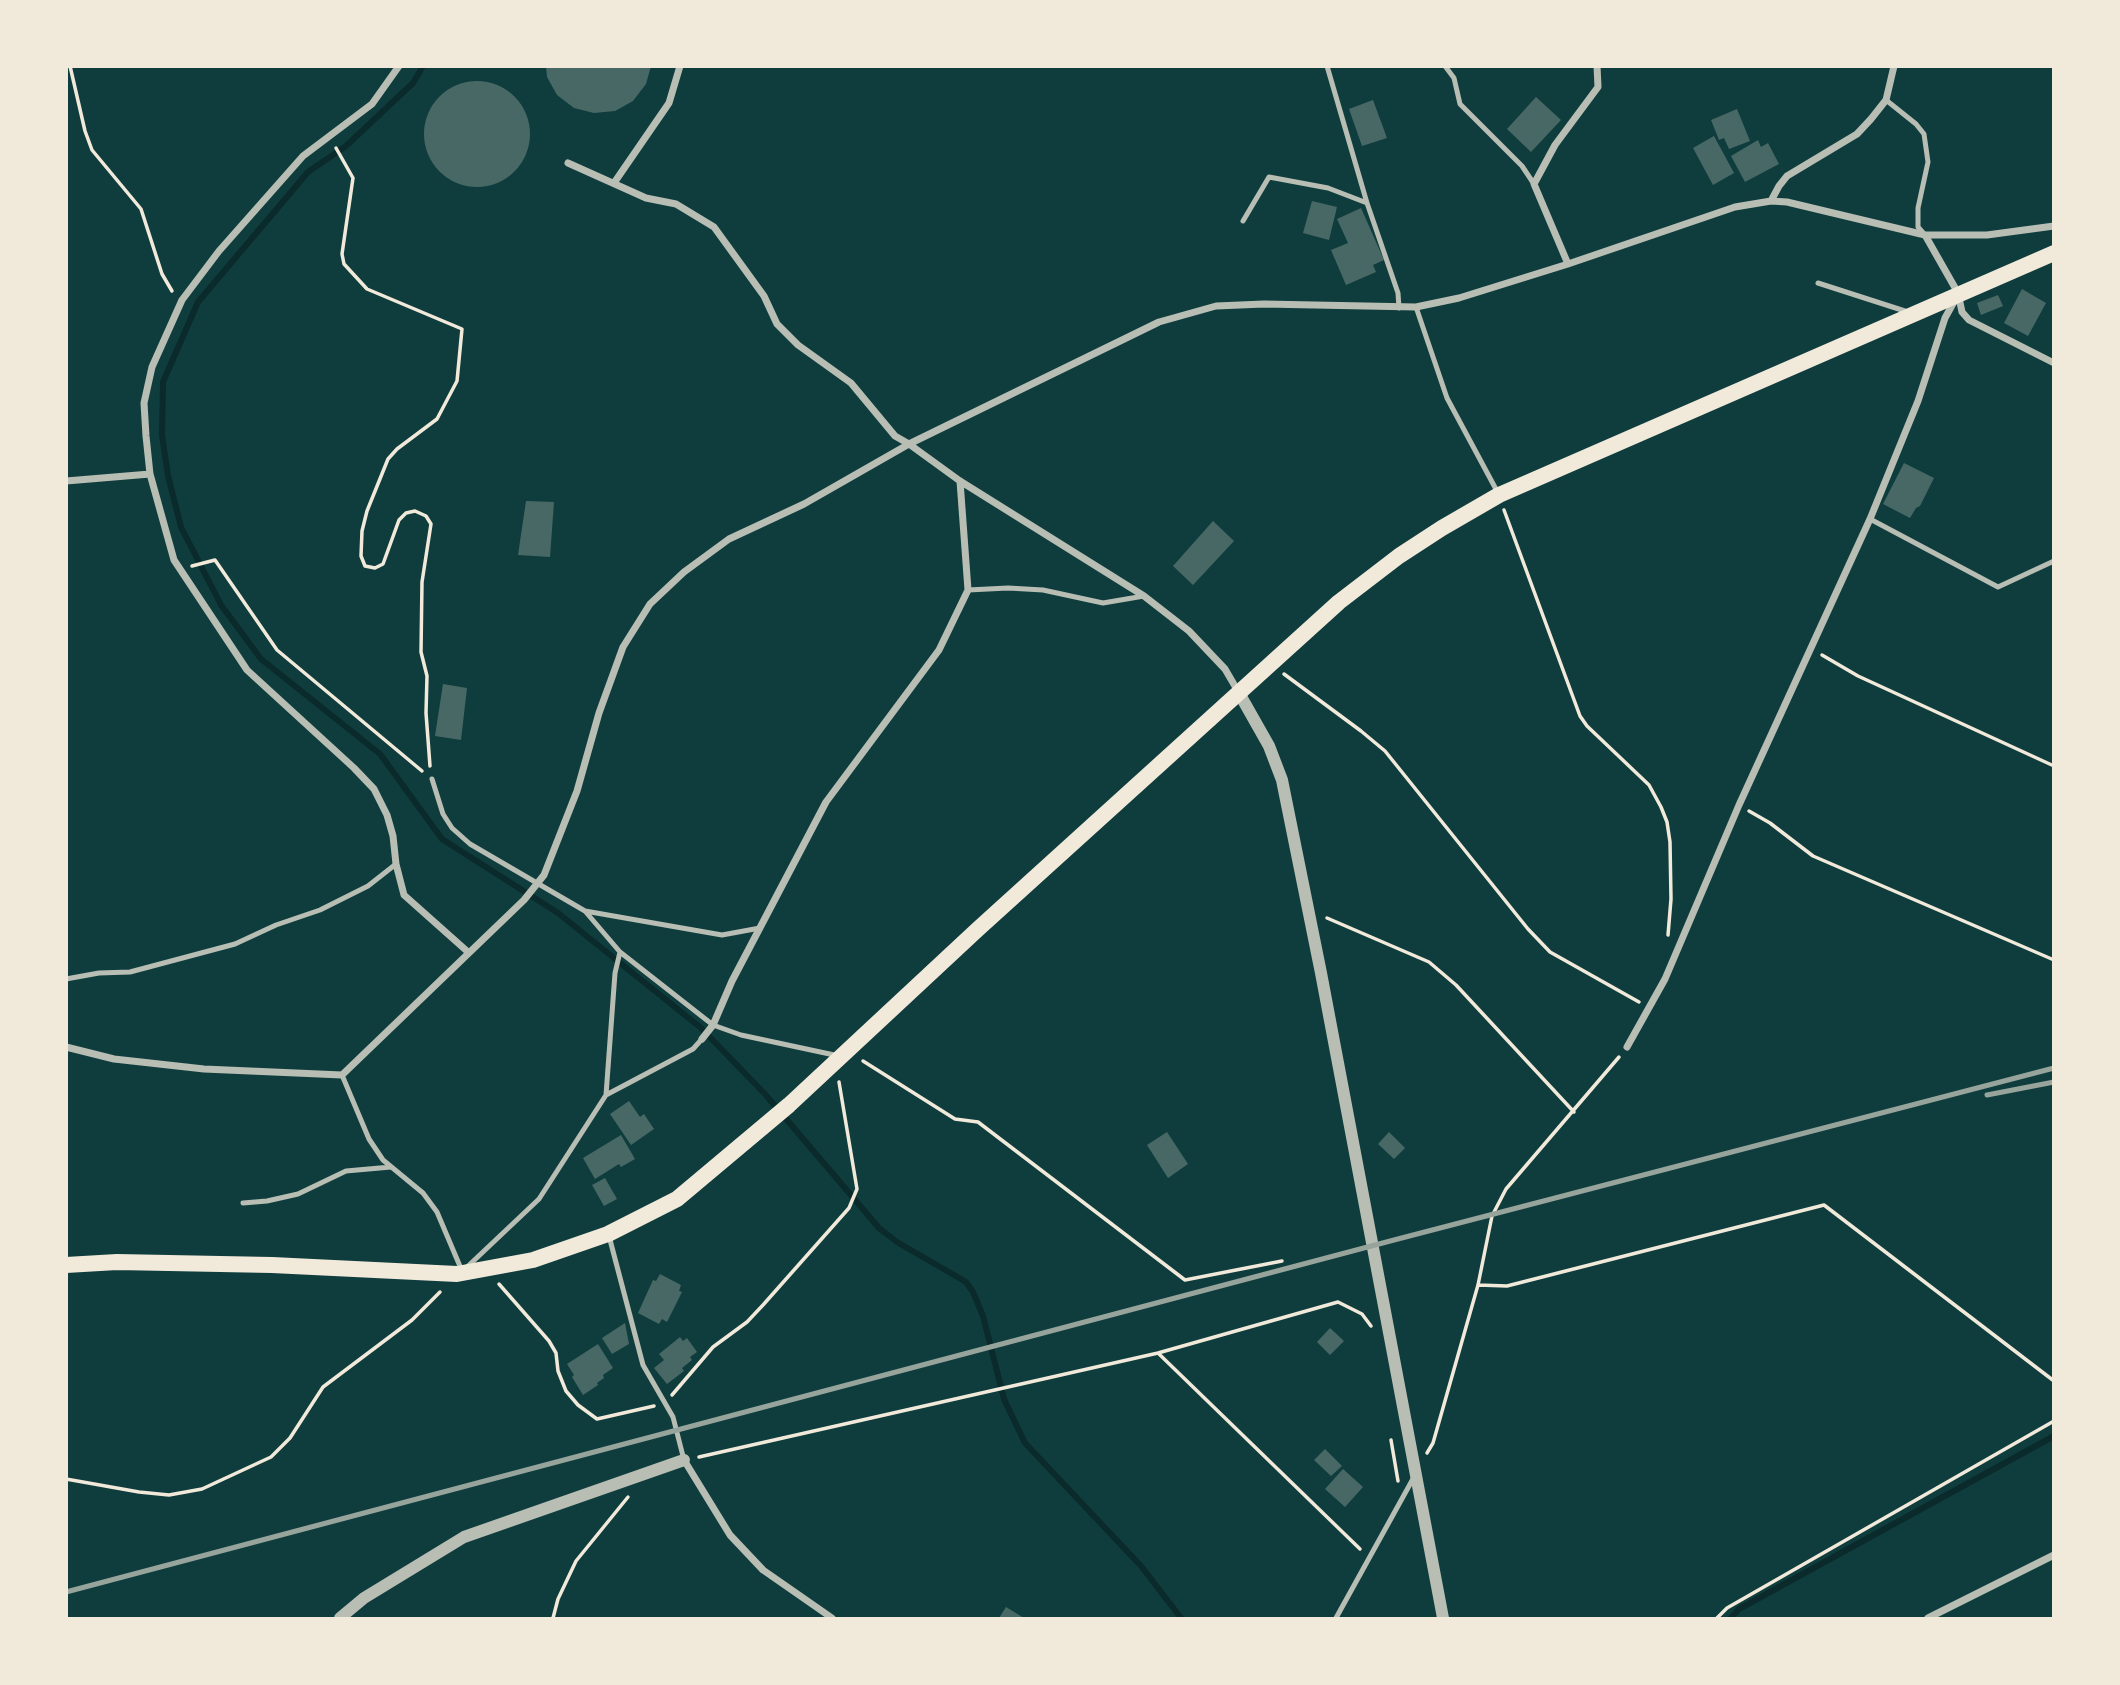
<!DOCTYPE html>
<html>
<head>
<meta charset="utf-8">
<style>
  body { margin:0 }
  #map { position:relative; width:2120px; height:1685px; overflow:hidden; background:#0f3d3e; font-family:Signika,sans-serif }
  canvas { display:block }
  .frame { position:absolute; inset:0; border:68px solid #f1e9da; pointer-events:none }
</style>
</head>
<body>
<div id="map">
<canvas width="2120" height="1685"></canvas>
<div class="frame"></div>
</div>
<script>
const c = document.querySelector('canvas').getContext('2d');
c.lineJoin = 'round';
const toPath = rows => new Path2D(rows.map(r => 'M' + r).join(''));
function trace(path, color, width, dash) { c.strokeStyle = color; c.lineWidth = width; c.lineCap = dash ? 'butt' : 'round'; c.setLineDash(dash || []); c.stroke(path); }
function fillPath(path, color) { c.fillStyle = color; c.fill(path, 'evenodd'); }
trace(toPath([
  [423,66,413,83,346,146,308,172,198,302,163,382,162,435,168,476,181,527,221,605,261,659,380,754,442,839,558,913,701,1028,764,1093,879,1228,897,1242,966,1282,973,1292,983,1316,1004,1399,1025,1443,1141,1566,1181,1618],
  [1731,1618,1739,1609,2054,1436]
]), '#0a2a2b', 6);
fillPath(toPath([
  [546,66,651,66,646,84,633,101,615,111,594,113,574,108,557,95,547,77],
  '424 134a53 53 0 1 1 106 0a53 53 0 1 1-106 0Z',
  [1536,97,1561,120,1531,152,1507,129],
  [1373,100,1387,138,1362,146,1349,109],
  [1737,109,1750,141,1729,149,1724,138,1719,140,1711,120],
  [1714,136,1734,173,1713,185,1693,148],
  [1758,140,1761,147,1768,143,1779,164,1745,182,1731,156],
  [1312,201,1337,207,1329,240,1303,233],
  [1361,208,1384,260,1373,265,1376,272,1346,285,1331,250,1348,243,1337,219],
  [2022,289,2046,303,2028,336,2004,323],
  [1998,295,2003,306,1981,315,1977,303],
  [1904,463,1934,478,1920,506,1916,508,1910,518,1883,504],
  [526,501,554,502,550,557,518,555],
  [1213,521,1234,541,1193,585,1173,566],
  [443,684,467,688,461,740,435,736],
  [629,1101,640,1117,644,1114,654,1129,631,1145,610,1114],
  [1167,1132,1188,1164,1168,1178,1147,1145],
  [1389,1132,1405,1148,1394,1159,1378,1144],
  [621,1135,635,1159,621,1167,619,1164,595,1179,583,1158],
  [605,1178,617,1199,604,1206,592,1185],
  [660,1274,681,1285,679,1291,682,1292,667,1322,662,1319,659,1324,638,1313,653,1280,656,1281],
  [625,1323,629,1344,612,1354,602,1338],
  [1330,1328,1344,1341,1330,1355,1317,1342],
  [680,1337,683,1341,687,1338,697,1352,690,1357,692,1360,682,1368,684,1371,667,1384,654,1368,664,1360,659,1354],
  [598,1344,613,1368,603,1375,604,1378,597,1383,598,1385,583,1395,572,1377,574,1375,567,1364],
  [1325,1449,1342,1466,1331,1476,1314,1460],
  [1343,1469,1363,1487,1345,1507,1325,1489],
  [1006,1607,1024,1618,999,1618]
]), '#486865');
trace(toPath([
  [70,66,85,131,92,150,141,209,162,274,172,291],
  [336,148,353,178,342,254,344,264,367,289,462,329,457,381,437,419,397,449,388,459,367,511,362,531,361,556,365,566,375,568,383,564,399,520,406,513,415,511,426,516,431,524,422,582,421,652,427,676,426,713,430,766],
  [1504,510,1580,716,1587,726,1649,785,1661,807,1667,822,1670,842,1671,899,1668,935],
  [192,566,215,560,277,650,422,771],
  [1822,655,1858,676,2054,766],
  [1284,674,1361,731,1385,751,1528,929,1550,952,1639,1002],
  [1749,811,1770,823,1813,856,2054,960],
  [1327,918,1429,962,1456,985,1574,1112],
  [863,1061,955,1119,978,1122,1185,1280,1282,1261],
  [499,1284,549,1341,556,1353,558,1371,566,1391,578,1405,597,1419,654,1406],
  [1478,1285,1507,1286,1824,1205,2054,1381],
  [1158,1353,1360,1549],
  [672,1395,713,1347,747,1322,763,1305,849,1208,857,1189,839,1082],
  [1391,1440,1398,1481],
  [1427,1453,1433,1443,1478,1285,1492,1216,1506,1189,1619,1057],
  [699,1457,1158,1353,1338,1302,1362,1314,1371,1326],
  [66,1479,139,1492,169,1495,202,1489,271,1457,290,1438,323,1387,412,1320,440,1292],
  [553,1618,558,1599,576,1561,628,1497],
  [1717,1618,1727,1608,2054,1421]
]), '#f1e9da', 3.5);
trace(toPath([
  [1327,66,1367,203,1398,293,1399,308],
  [1445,66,1454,78,1460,104,1522,166,1534,184],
  [1886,100,1916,124,1924,134,1928,162,1918,208,1918,227,1925,235],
  [1243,221,1269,177,1328,188,1367,203],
  [1818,283,1908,312],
  [1416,307,1447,398,1498,493],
  [1870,519,1998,587,2054,561],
  [968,590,1008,588,1043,590,1103,603,1144,596],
  [432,779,443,814,452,828,470,844,585,911,620,952,713,1025,741,1035,839,1056],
  [585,911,722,935,760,928],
  [66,979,99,973,130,972,235,944,276,925,320,910,368,886,396,864],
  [342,1075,369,1139,383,1160,423,1193,437,1212,462,1271],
  [606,1095,615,973,620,952],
  [243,1203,267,1201,298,1194,346,1171,391,1167],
  [609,1236,643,1365,673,1417,684,1460],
  [466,1268,539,1199,606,1095,693,1049,702,1039],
  [1336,1618,1414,1477]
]), '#b8beb3', 5);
trace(toPath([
  [399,66,372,104,303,156,219,251,182,300,152,367,144,403,146,436,150,474,174,560,247,670,354,768,374,789,387,815,393,836,396,864,404,895,468,952],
  [568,163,646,198,676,204,714,227,764,296,777,324,798,345,851,383,895,436,909,444,1159,322,1216,306,1264,304,1416,307,1459,298,1568,264,1735,207,1771,201,1787,202,1925,235,1958,293,1962,312,1969,320,2054,363],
  [614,183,669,103,680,66],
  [1771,201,1779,186,1787,176,1857,134,1871,119,1886,100,1894,66],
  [1925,235,1987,235,2054,226],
  [1568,264,1534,184,1555,145,1598,87,1597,66],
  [66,481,150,474],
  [702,1039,713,1025,732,981,826,802,939,650,968,590,960,481],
  [66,1047,114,1059,204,1069,342,1075,524,900,544,875,577,791,599,713,623,647,650,604,684,572,729,539,804,504,909,444,960,481,1144,596,1189,631,1225,669,1239,693],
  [1627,1047,1665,979,1739,805,1870,519,1918,401,1945,318,1955,300],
  [684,1460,730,1535,763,1570,832,1618],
  [1928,1618,2054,1555]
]), '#b8beb3', 7);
trace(toPath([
  [1239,693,1269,746,1282,780,1321,973,1443,1618],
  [340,1618,364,1598,464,1537,684,1460]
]), '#b8beb3', 12);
trace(toPath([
  [66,1265,117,1262,272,1265,457,1274,533,1260,608,1234,677,1199,789,1105,978,929,1339,602,1399,556,1442,528,1499,495,2054,253]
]), '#f1e9da', 16);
trace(toPath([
  [1987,1095,2054,1082],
  [66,1592,1394,1240,2054,1068]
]), '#97a49c', 5);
</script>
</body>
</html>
